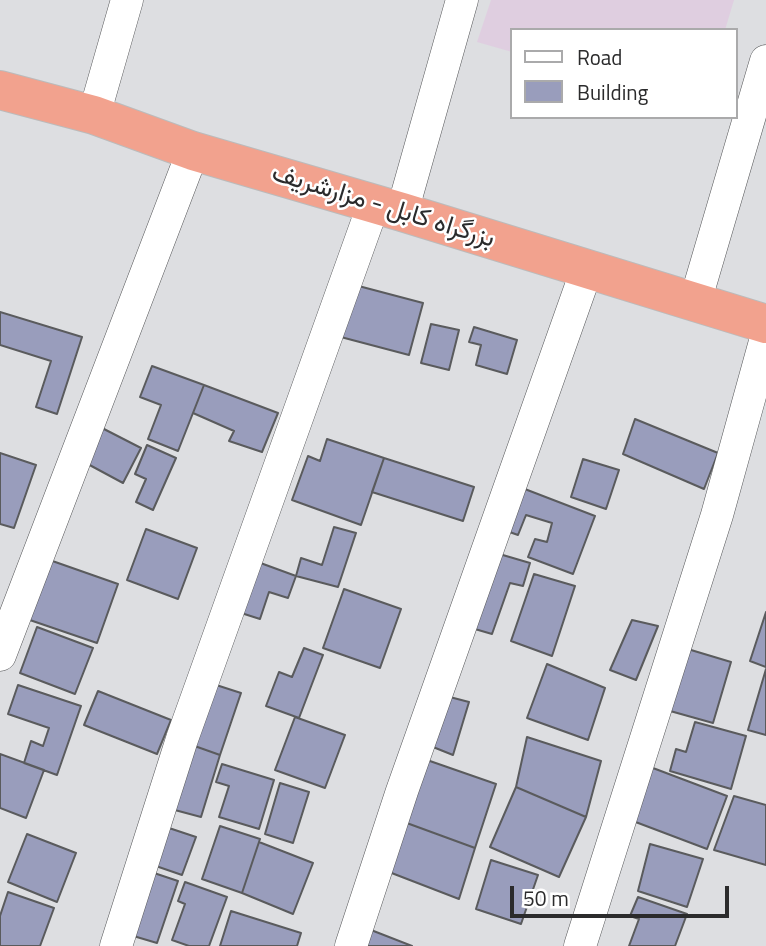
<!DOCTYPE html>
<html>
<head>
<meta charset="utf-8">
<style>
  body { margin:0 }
  #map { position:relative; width:766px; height:946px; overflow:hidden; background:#dddee1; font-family:"Titillium Web",sans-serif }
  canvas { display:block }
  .legend { position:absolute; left:510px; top:28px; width:228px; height:91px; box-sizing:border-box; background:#fff; border:2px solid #aaaaab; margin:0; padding:9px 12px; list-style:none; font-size:21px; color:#2b2b2c }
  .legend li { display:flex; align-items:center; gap:14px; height:35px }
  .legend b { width:35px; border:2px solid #aaaaab }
  .scale { position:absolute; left:510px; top:886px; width:219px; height:32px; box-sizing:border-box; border:4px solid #2b2b2c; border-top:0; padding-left:9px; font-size:21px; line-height:24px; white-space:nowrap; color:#2b2b2c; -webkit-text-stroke:5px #fff; paint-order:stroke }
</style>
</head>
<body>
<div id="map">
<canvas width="766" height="946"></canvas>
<ul class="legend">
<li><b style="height:9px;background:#fff"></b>Road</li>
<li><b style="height:19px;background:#999dbc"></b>Building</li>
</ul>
<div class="scale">50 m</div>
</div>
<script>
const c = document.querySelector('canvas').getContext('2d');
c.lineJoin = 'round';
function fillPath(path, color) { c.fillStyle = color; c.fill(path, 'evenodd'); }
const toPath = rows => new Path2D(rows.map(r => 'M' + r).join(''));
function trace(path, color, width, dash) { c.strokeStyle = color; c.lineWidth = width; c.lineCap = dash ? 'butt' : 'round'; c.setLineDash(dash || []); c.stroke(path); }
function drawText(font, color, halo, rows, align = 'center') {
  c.font = font + ' "Titillium Web",Vazirmatn,sans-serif'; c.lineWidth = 5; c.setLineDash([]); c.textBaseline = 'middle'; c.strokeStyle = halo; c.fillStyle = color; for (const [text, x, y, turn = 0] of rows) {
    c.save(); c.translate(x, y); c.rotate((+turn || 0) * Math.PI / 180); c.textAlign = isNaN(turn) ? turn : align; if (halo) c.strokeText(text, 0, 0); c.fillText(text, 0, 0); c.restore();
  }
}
fillPath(toPath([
  [491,0,734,0,725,30,512,30,512,52,477,42]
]), '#dfcee0');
const building = toPath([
  [351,284,423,303,409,355,337,336,351,284],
  [0,312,82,337,57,414,36,407,51,361,0,345,0,312],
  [431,324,459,330,449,370,421,363,431,324],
  [474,327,517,340,507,374,476,365,481,345,469,342,474,327],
  [152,366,204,385,178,451,148,439,161,405,140,397,152,366],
  [204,385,278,413,262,452,229,441,234,431,193,413,204,385],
  [635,419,718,453,704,489,623,454,635,419],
  [102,428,141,448,123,483,84,462,102,428],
  [327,439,384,458,361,525,292,500,308,456,320,461,327,439],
  [147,445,176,458,153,510,136,502,146,479,135,474,147,445],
  [0,453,36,465,14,528,0,524,0,453],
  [384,458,474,487,463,521,372,492,384,458],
  [583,459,619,470,606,509,571,497,583,459],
  [517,486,595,516,573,574,528,557,535,539,547,542,552,523,526,515,518,535,501,529,517,486],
  [334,527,356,533,338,587,296,576,301,558,322,565,334,527],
  [146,529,197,548,178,599,127,580,146,529],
  [496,553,530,563,523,586,510,583,492,634,468,627,496,553],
  [41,557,118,584,97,643,21,617,41,557],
  [255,561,296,576,288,598,269,592,260,619,238,612,255,561],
  [534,574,575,586,552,656,511,641,534,574],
  [344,589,401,609,380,668,323,648,344,589],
  [766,612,766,667,750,661,766,612],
  [632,620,658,626,636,680,610,670,632,620],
  [37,627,93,648,75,694,20,673,37,627],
  [681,647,731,662,713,723,663,709,681,647],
  [304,648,323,655,299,718,266,706,279,672,292,677,304,648],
  [547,664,605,688,588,740,527,718,547,664],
  [766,669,766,735,748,730,766,669],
  [210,683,241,693,220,755,189,744,210,683],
  [18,685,81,706,57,775,24,763,31,741,43,746,49,728,8,714,18,685],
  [98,691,171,720,157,754,84,725,98,691],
  [446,696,469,702,453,755,428,745,446,696],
  [295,717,345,735,325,788,275,770,295,717],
  [695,722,746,736,731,789,670,771,676,749,686,752,695,722],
  [527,737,601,761,586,817,516,787,527,737],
  [189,744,220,755,201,817,171,809,189,744],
  [0,754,44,770,26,818,0,808,0,754],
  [427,760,496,784,475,848,404,822,427,760],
  [222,764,274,780,259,829,219,817,229,786,216,782,222,764],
  [645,765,727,796,707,849,625,818,645,765],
  [280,783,309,792,293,843,265,834,280,783],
  [516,787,586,817,559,877,490,847,516,787],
  [734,796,766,805,766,865,714,850,734,796],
  [404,822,475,848,459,899,389,872,404,822],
  [220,826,260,839,242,893,202,879,220,826],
  [166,827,196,837,182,875,153,865,166,827],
  [27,834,76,853,57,902,8,882,27,834],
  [259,842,313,863,293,914,242,893,259,842],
  [650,844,703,859,687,907,638,891,650,844],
  [491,860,538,875,521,924,476,909,491,860],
  [151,872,178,881,157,943,130,935,151,872],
  [185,882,227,897,209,946,189,946,172,940,185,904,178,901,185,882],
  [8,892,54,908,40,946,0,946,0,916,8,892],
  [638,897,687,914,675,946,629,946,639,919,630,916,638,897],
  [231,911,301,933,297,946,220,946,231,911],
  [371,930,412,946,366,946,371,930]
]);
fillPath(building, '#999dbc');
trace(building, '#5a5b5d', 2);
const street = toPath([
  [94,115,127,0],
  [402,212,462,0],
  [695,302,766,61],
  [0,655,193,151],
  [116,946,182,739,374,203],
  [351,946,402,791,587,269],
  [580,946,717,515,766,338]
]);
const highway = toPath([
  [0,90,94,115,193,151,402,212,766,324]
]);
trace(street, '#58595b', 33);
trace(highway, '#bbb', 40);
trace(street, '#fff', 32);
trace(highway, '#f2a28e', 38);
drawText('26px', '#2b2b2c', '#fff', [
  ["بزرگراه کابل - مزارشریف",383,207,17]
]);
</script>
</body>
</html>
